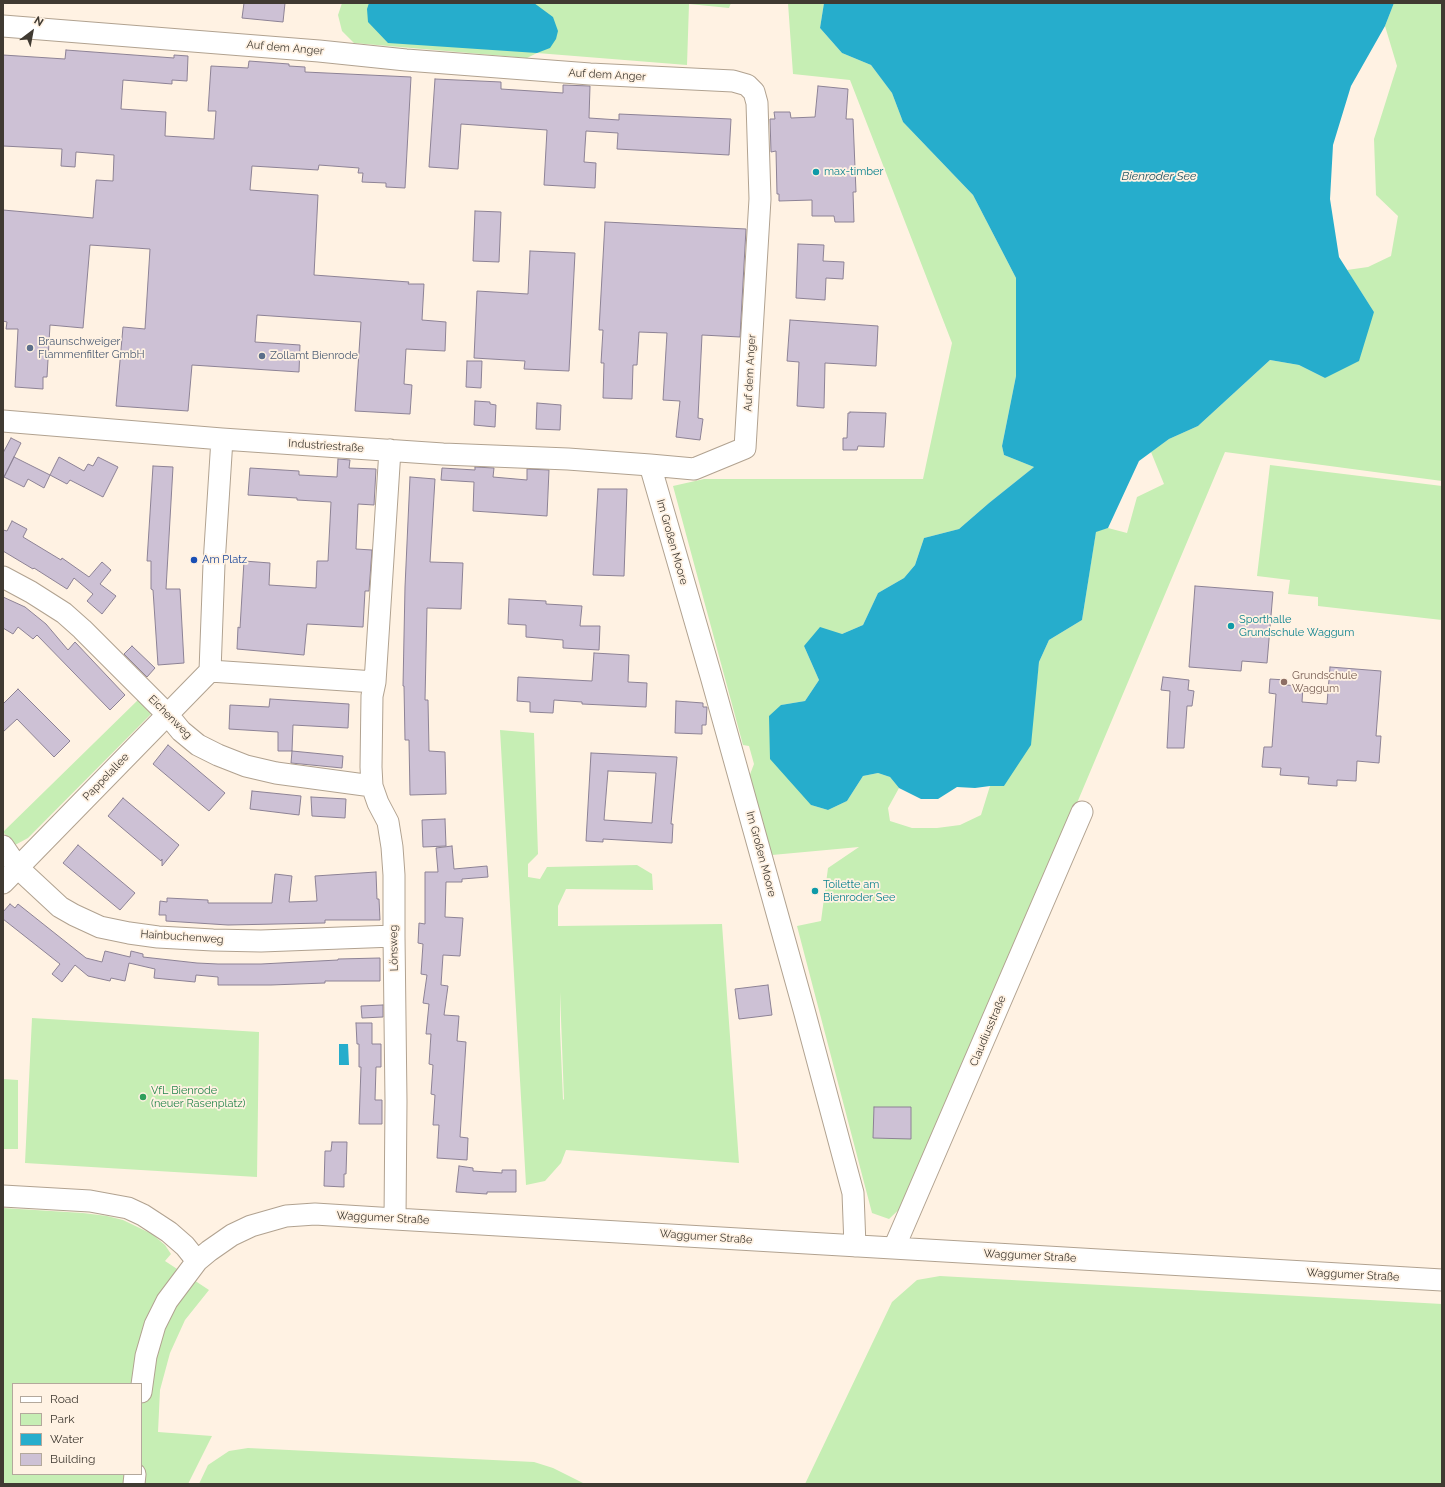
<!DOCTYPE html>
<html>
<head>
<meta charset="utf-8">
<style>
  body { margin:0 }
  #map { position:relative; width:1445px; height:1487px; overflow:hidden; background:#fff2e3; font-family:Raleway,sans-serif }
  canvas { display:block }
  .frame { position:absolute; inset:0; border:4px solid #403a32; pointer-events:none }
  .legend { position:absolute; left:12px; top:1383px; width:130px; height:92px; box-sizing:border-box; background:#fff2e3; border:1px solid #b3a89c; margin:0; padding:5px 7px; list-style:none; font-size:12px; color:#403a32 }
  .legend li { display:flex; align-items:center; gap:8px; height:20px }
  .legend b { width:20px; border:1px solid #b3a89c }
  .north { position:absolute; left:12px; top:12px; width:40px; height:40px; -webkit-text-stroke:3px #fff2e3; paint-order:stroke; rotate:32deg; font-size:11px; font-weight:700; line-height:16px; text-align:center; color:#403a32 }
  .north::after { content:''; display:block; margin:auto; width:14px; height:18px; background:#403a32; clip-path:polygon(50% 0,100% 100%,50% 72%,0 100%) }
</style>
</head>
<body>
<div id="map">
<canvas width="1445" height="1487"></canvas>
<div class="frame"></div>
<ul class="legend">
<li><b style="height:5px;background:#fff"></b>Road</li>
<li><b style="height:11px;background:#c6eeb4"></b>Park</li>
<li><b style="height:11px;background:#26adcc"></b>Water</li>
<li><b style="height:11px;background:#cdc1d5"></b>Building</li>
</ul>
<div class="north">N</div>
</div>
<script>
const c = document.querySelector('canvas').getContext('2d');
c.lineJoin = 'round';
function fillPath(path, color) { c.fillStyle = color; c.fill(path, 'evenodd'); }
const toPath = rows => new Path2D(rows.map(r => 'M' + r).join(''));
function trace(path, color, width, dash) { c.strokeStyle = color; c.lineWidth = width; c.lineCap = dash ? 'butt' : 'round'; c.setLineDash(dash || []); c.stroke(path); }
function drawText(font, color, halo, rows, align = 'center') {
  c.font = font + ' Raleway,sans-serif'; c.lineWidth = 3.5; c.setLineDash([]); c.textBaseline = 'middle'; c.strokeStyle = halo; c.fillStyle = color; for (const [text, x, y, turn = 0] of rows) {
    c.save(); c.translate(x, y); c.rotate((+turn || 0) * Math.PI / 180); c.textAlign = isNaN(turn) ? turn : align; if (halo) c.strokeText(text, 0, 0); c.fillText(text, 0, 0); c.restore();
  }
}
fillPath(toPath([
  [342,3,731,3,729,8,689,4,687,65,537,53,527,58,354,43,342,31,338,15],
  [788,3,824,3,820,28,842,53,871,65,892,93,903,122,973,195,1016,278,1016,376,1002,446,1004,455,1034,467,989,503,959,529,924,538,915,565,904,578,878,593,863,625,842,634,804,646,819,680,805,701,781,705,811,805,828,810,847,801,863,776,878,773,890,777,899,788,888,808,890,821,912,828,937,828,960,825,981,815,990,786,1004,786,1035,694,1039,662,1049,640,1082,620,1096,531,1108,528,1127,533,1137,497,1164,484,1151,452,1169,439,1198,426,1270,360,1299,365,1325,378,1374,312,1347,270,1368,267,1391,256,1398,216,1376,195,1374,139,1397,66,1385,26,1394,3,1442,3,1442,481,1225,452,910,1199,889,1219,872,1213,797,926,821,921,828,868,859,847,772,855,749,777,754,764,749,746,743,745,673,486,704,479,923,479,952,343,850,80,793,74],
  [1270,465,1442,486,1442,620,1318,606,1318,597,1288,594,1290,580,1257,576],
  [140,698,153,712,28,838,15,845,3,832],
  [500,730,534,733,538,854,528,864,528,877,540,879,547,867,637,865,652,874,653,890,566,889,558,906,558,926,722,924,739,1163,566,1150,561,1163,545,1181,526,1185],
  [560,992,564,1099,563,1100,560,1029],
  [32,1018,259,1032,257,1177,25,1163],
  [3,1079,18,1080,18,1149,3,1149],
  [3,1208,83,1213,107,1216,123,1220,152,1234,165,1245,171,1254,165,1261,209,1290,185,1320,170,1353,160,1390,158,1432,212,1436,188,1484,3,1484],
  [13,1384,141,1384,141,1474,13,1474],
  [940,1276,1442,1304,1442,1484,805,1484,892,1302,917,1280],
  [248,1448,534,1462,553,1468,585,1484,199,1484,208,1465,229,1451]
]), '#c6eeb4');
fillPath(toPath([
  [369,3,534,3,553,17,558,31,556,39,550,48,537,53,388,43,368,22,367,9],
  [824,3,1394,3,1385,26,1351,86,1333,145,1330,199,1339,257,1374,312,1359,361,1325,378,1299,365,1270,360,1198,426,1169,439,1139,461,1108,528,1096,532,1082,620,1049,640,1039,662,1031,745,1004,786,990,786,975,788,957,787,938,799,921,799,899,788,890,777,878,773,863,776,847,801,828,810,811,805,770,759,769,716,781,705,805,701,819,680,804,646,820,627,842,634,863,625,878,593,904,578,915,565,924,538,959,529,989,503,1034,467,1004,455,1002,446,1016,376,1016,278,973,195,903,122,892,93,871,65,842,53,820,28],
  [339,1044,348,1044,349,1065,339,1065]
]), '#26adcc');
const building = toPath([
  [244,3,285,3,283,22,242,18,244,3],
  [66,50,174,58,174,55,188,56,187,81,172,80,172,84,123,80,121,109,166,112,165,136,214,139,216,111,208,111,211,66,248,68,249,61,289,64,289,66,305,67,305,72,411,77,405,188,386,187,386,183,362,182,363,173,358,173,359,168,319,165,318,170,252,166,250,190,318,195,314,275,409,282,408,284,424,284,422,320,446,322,445,351,406,349,404,384,412,385,410,414,355,411,361,322,257,315,255,342,300,345,299,372,192,365,188,411,116,406,123,327,145,329,150,249,90,245,83,328,50,325,47,377,43,377,43,389,15,387,18,329,6,329,7,322,3,321,3,210,93,218,96,180,113,181,114,155,76,152,75,167,61,166,62,149,3,146,3,55,65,59,66,50],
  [435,79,501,82,501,89,563,93,563,85,590,86,589,118,619,120,619,114,731,119,729,155,617,149,618,133,586,131,584,162,596,163,595,188,544,185,547,130,461,124,458,169,429,167,435,79],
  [818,86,848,89,846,119,853,119,856,192,853,192,854,222,835,222,834,216,812,216,812,200,779,201,779,194,777,194,776,151,771,152,770,119,775,119,774,112,790,112,791,118,815,117,818,86],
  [475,211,501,212,499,262,473,261,475,211],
  [605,222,746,229,740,337,702,335,698,418,703,419,700,440,676,437,680,401,663,400,667,333,639,332,637,365,633,365,632,399,603,398,604,363,601,363,603,330,599,330,605,222],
  [798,244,824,245,823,261,844,262,843,279,826,278,825,300,796,298,798,244],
  [530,251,575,253,569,371,524,369,525,361,474,358,477,291,528,294,530,251],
  [790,320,878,326,876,366,825,363,824,408,797,406,799,362,787,361,790,320],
  [467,361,482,361,481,388,466,387,467,361],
  [475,401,490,402,490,404,496,405,495,427,474,425,475,401],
  [537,403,561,405,560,430,536,429,537,403],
  [850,412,886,413,884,447,858,446,857,450,843,450,843,438,847,438,848,413,850,413,850,412],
  [11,438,21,443,3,479,3,453,11,438],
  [14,457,50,475,59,457,84,471,88,464,93,466,98,457,118,467,103,497,70,480,67,484,50,475,44,488,28,479,24,487,4,477,14,457],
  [338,459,350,460,349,468,376,469,374,505,358,504,356,549,372,550,369,591,365,591,363,627,307,624,304,655,237,649,238,627,240,628,244,561,270,563,269,585,316,588,317,561,328,561,331,502,297,500,297,498,248,495,250,468,299,471,299,475,337,477,338,459],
  [153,466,173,467,166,589,180,589,184,663,158,665,153,590,151,589,151,561,147,561,153,466],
  [475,467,494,468,493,477,527,480,527,469,549,470,547,516,473,511,474,482,441,480,442,468,475,470,475,467],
  [410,477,435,479,430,562,463,563,461,609,427,608,425,700,428,700,429,751,445,752,446,794,410,795,409,740,405,740,404,686,403,686,405,587,410,477],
  [598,489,627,489,624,576,593,575,598,489],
  [12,521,27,529,23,537,61,560,62,558,89,577,102,562,111,570,100,584,116,596,102,614,87,601,93,594,74,578,67,589,34,568,33,569,3,551,3,530,7,531,12,521],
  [1195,586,1273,592,1267,663,1242,661,1241,671,1189,667,1195,586],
  [3,597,25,607,46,624,68,650,75,642,125,695,110,710,37,635,33,639,18,627,13,634,3,628,3,597],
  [509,599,546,601,546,604,582,606,580,626,600,626,599,650,563,648,563,640,526,637,526,625,508,624,509,599],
  [132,646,155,668,147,677,124,654,132,646],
  [594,653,629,655,628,682,647,683,646,707,582,704,582,702,554,700,553,713,530,712,530,702,517,701,518,677,592,681,594,653],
  [1330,667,1381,671,1376,736,1381,736,1379,763,1357,761,1356,781,1337,780,1337,786,1308,784,1309,777,1280,775,1281,768,1262,767,1264,747,1272,747,1276,694,1269,693,1270,679,1286,680,1286,685,1303,686,1302,702,1327,704,1330,667],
  [1163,677,1189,680,1188,690,1194,691,1192,706,1187,706,1184,748,1167,748,1170,691,1161,690,1163,677],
  [18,689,70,741,54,757,17,719,3,732,3,704,18,689],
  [270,699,349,704,348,728,293,725,292,751,278,751,278,732,229,729,230,705,269,707,270,699],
  [676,701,703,703,703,707,707,707,706,725,702,725,702,734,675,733,676,701],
  [168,745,225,793,209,811,153,764,168,745],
  [292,751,343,756,342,768,291,763,292,751],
  [591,753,677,757,671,824,673,824,672,843,603,839,603,842,586,841,591,753],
  [608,771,656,773,652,823,604,820,608,771],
  [252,791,301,796,299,815,250,809,252,791],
  [311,797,346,799,345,818,312,816,311,797],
  [123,798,179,845,162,866,162,859,161,861,108,816,123,798],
  [445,819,446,846,423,847,422,820,445,819],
  [78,845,135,893,120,910,63,863,78,845],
  [452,846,454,869,487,866,488,877,462,879,462,882,446,882,445,917,463,918,460,956,443,955,441,985,448,986,444,1015,459,1016,457,1041,466,1042,460,1137,468,1138,467,1160,437,1158,439,1125,433,1125,435,1095,431,1094,433,1065,429,1064,431,1034,426,1034,429,1004,423,1003,427,975,421,974,423,944,418,943,419,923,425,924,425,872,438,872,436,848,452,846],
  [376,872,377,899,379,899,380,920,325,920,325,923,228,925,166,921,166,915,159,915,160,901,167,902,167,898,208,900,208,903,272,903,275,874,292,876,289,902,317,901,315,876,376,872],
  [10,904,15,908,18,904,86,958,102,962,105,951,130,957,131,951,143,954,143,957,197,963,218,964,261,964,338,960,338,959,380,958,380,981,325,981,325,983,271,985,218,985,218,977,196,975,195,982,154,978,155,969,129,963,125,981,111,978,110,981,88,976,75,965,62,982,52,974,60,964,3,919,3,912,10,904],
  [768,985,772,1015,739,1019,735,989,768,985],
  [383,1005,383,1017,362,1018,361,1006,383,1005],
  [356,1023,372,1023,372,1044,381,1044,381,1067,376,1067,375,1100,382,1100,382,1124,359,1124,361,1067,359,1067,359,1044,357,1044,356,1023],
  [874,1107,911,1107,911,1139,873,1138,874,1107],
  [332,1142,347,1142,346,1174,344,1174,344,1187,324,1186,325,1151,331,1151,332,1142],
  [459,1166,473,1168,473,1171,502,1173,502,1170,516,1170,516,1192,487,1192,487,1194,456,1192,459,1166]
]);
fillPath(building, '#cdc1d5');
trace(building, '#8d8295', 1);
const minor = toPath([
  [3,26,319,51,406,60,590,74,733,81,747,85,754,92,757,103,760,199,745,448,694,469,650,465,568,459,443,454,222,439,3,421],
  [650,465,711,676,804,1010,853,1193,855,1246],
  [3,577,31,592,64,613,82,629,167,714,181,731,198,745,218,755,246,766,276,773,372,786],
  [210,671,375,682,390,450],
  [210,671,214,564,222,439],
  [375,682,372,696,371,767,372,786,378,803,388,822,392,847,394,875,394,936,396,1101,395,1219],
  [3,846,18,868,60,907,74,915,100,927,129,933,158,937,213,940,261,941,394,936],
  [3,883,210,671],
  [3,1196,90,1201,128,1208,143,1215,169,1232,185,1246,197,1261],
  [894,1248,1082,812],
  [141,1392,146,1356,155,1325,167,1301,197,1261,209,1251,232,1235,251,1226,286,1216,315,1214,395,1219,1442,1280],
  [134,1484,135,1474]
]);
trace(minor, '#b1a290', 23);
trace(minor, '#fff', 21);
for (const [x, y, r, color] of [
  [816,172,4,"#0f9aa8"],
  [30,348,4,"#5c6f8a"],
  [262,356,4,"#5c6f8a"],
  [194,560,4,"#1a4fb4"],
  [1231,626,4,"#0f9aa8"],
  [1284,682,4,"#8d6e63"],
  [815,891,4,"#0f9aa8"],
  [143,1097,4,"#2e9e5b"]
]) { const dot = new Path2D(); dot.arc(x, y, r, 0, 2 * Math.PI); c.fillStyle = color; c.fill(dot); trace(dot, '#fff2e3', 1.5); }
drawText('11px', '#403a32', '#fff2e3', [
  ["Auf dem Anger",285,48,5],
  ["Auf dem Anger",607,75,3],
  ["Auf dem Anger",750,373,-87],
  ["Industriestraße",326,446,4],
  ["Im Großen Moore",672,542,74],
  ["Eichenweg",170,717,45],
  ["Pappelallee",106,777,-46],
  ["Im Großen Moore",761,854,75],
  ["Hainbuchenweg",182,937,4],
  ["Lönsweg",394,948,-91],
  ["Claudiusstraße",988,1031,-67],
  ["Waggumer Straße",383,1218,3],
  ["Waggumer Straße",706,1237,4],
  ["Waggumer Straße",1030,1256,3],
  ["Waggumer Straße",1353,1275,3]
]);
drawText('11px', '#0d838f', '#fff2e3', [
  ["max-timber",824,172],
  ["Sporthalle",1239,620],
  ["Grundschule Waggum",1239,633],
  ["Toilette am",823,885],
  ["Bienroder See",823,898]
], 'left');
drawText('11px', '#4e5e75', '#fff2e3', [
  ["Braunschweiger",38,342],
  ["Flammenfilter GmbH",38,355],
  ["Zollamt Bienrode",270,356]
], 'left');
drawText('11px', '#164399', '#fff2e3', [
  ["Am Platz",202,560]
], 'left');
drawText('11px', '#785e54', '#fff2e3', [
  ["Grundschule",1292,676],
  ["Waggum",1292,689]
], 'left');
drawText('11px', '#27864d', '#fff2e3', [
  ["VfL Bienrode",151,1091],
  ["(neuer Rasenplatz)",151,1104]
], 'left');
drawText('italic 12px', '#255866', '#fff2e3', [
  ["Bienroder See",1159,176]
]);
</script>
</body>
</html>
